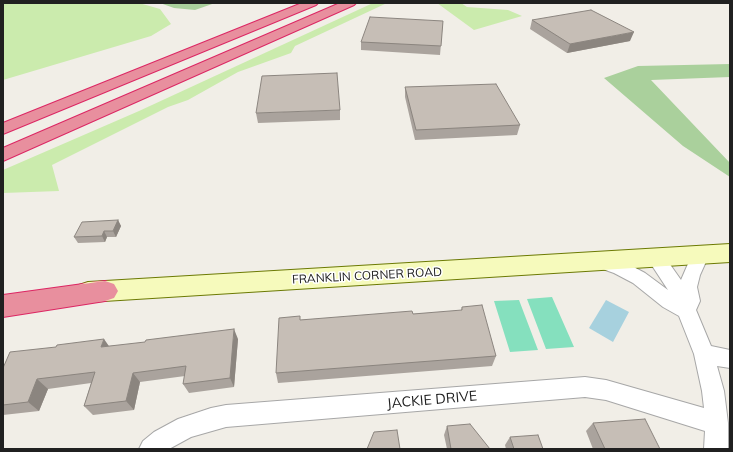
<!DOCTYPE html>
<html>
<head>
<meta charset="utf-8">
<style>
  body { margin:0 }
  #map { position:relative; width:733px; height:452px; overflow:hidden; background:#f1eee7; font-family:Mulish,sans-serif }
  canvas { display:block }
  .frame { position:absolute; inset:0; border:4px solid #202020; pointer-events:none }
</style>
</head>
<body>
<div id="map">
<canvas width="733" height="452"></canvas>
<div class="frame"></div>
</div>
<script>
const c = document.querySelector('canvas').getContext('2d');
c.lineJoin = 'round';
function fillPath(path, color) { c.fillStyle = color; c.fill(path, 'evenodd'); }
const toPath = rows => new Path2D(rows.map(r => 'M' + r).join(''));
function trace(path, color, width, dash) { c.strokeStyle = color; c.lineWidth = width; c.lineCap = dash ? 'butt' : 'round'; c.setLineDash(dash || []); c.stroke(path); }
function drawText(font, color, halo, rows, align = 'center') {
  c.font = font + ' Mulish,sans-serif'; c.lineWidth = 3; c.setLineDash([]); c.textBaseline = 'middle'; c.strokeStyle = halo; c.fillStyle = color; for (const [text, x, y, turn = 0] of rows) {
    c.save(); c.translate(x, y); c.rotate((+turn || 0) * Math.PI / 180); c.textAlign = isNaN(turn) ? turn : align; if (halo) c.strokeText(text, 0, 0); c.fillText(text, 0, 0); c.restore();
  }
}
fillPath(toPath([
  [3,3,139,3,160,9,171,24,151,36,3,80],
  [373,3,387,3,295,46,291,53,238,72,188,100,168,107,52,165,59,191,3,193,3,170,139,111],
  [437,3,461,3,467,7,508,10,522,16,474,30]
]), '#cbebad');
fillPath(toPath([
  [160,3,215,3,195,10,174,8],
  [730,64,730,77,651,80,730,163,730,177,683,146,604,78,638,66]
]), '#aad09c');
fillPath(toPath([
  [552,297,574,347,546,349,527,299],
  [519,300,538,350,510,352,494,301]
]), '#85e0be');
fillPath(toPath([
  [606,300,629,312,613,342,589,328]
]), '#a7d1de');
const street = toPath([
  [700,249,706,250,709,255,700,275,697,287,700,301,696,310,711,346,730,350,730,368,717,366,724,391,728,423,728,449,704,449,705,431,606,400,585,397,226,427,191,437,169,449,139,449,143,441,154,432,178,419,211,408,226,405,585,377,606,380,704,408,702,391,694,354,679,316,663,307,633,283,614,273,597,267,594,262,597,257,603,255,626,263,645,273,668,290,647,258,650,253,656,252,662,253,681,280,694,250,700,249]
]);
const secondary = toPath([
  [730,244,730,262,88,302,79,299,75,292,79,285,88,282,730,244]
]);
const highway = toPath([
  [302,3,318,3,316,5,3,134,3,123,302,3],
  [340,3,356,3,354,5,3,161,3,148,340,3],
  [105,281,114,284,118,291,114,298,105,301,3,317,3,295,105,281]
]);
trace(street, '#a7a7a7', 2);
trace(secondary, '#6c7a04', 2);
trace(highway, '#dc2663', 2);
fillPath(street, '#fff');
fillPath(secondary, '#f6fabc');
fillPath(highway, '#e88f9e');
fillPath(toPath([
  [532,20,630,41,567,53,530,29],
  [443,21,440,55,361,50,361,42],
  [405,87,520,125,517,135,415,140,405,97],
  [340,110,340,120,258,123,256,113],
  [118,220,121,226,116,237,107,237,105,242,78,243,74,237],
  [462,307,496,356,492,366,278,383,276,373,300,320,413,314,461,311],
  [238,339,234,387,189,393,183,384,185,376,140,382,134,410,93,415,84,406,91,383,48,389,39,411,3,415,3,368,109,346],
  [593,423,660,449,593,449,586,431],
  [447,426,490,449,447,449,444,435],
  [510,437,543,449,506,449,505,445]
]), '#aaa39d');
fillPath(toPath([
  [634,32,630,41,567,53,570,44],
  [118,220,121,226,116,237,113,231],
  [104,231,107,237,105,242,102,236],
  [234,329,238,339,234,387,230,378],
  [104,339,111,349,101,347],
  [133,373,140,382,134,410,126,401],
  [37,379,48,389,39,411,28,402]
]), '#8b857f');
const building = toPath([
  [591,10,634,32,570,44,532,20,591,10],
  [370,17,443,21,441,46,361,42,370,17],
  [337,73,340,110,256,113,262,76,337,73],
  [496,84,520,125,416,130,405,87,496,84],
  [118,220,113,231,104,231,102,236,74,237,82,222,118,220],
  [482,305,496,356,276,373,279,318,300,316,300,320,412,311,413,314,462,310,462,307,482,305],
  [234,329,230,378,183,384,186,366,133,373,126,401,84,406,95,372,37,379,28,402,3,405,3,368,10,352,56,347,57,345,104,339,101,347,145,342,146,340,234,329],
  [645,419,660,449,605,449,593,423,645,419],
  [470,424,490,449,451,449,447,426,470,424],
  [397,430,400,449,367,449,374,432,397,430],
  [538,435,543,449,514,449,510,437,538,435]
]);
fillPath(building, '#c6beb6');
trace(building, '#8b857f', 1);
drawText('12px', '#202020', '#fff', [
  ["FRANKLIN CORNER ROAD",367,276,-3]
]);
drawText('14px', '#202020', '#fff', [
  ["JACKIE DRIVE",432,400,-5]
]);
</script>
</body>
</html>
